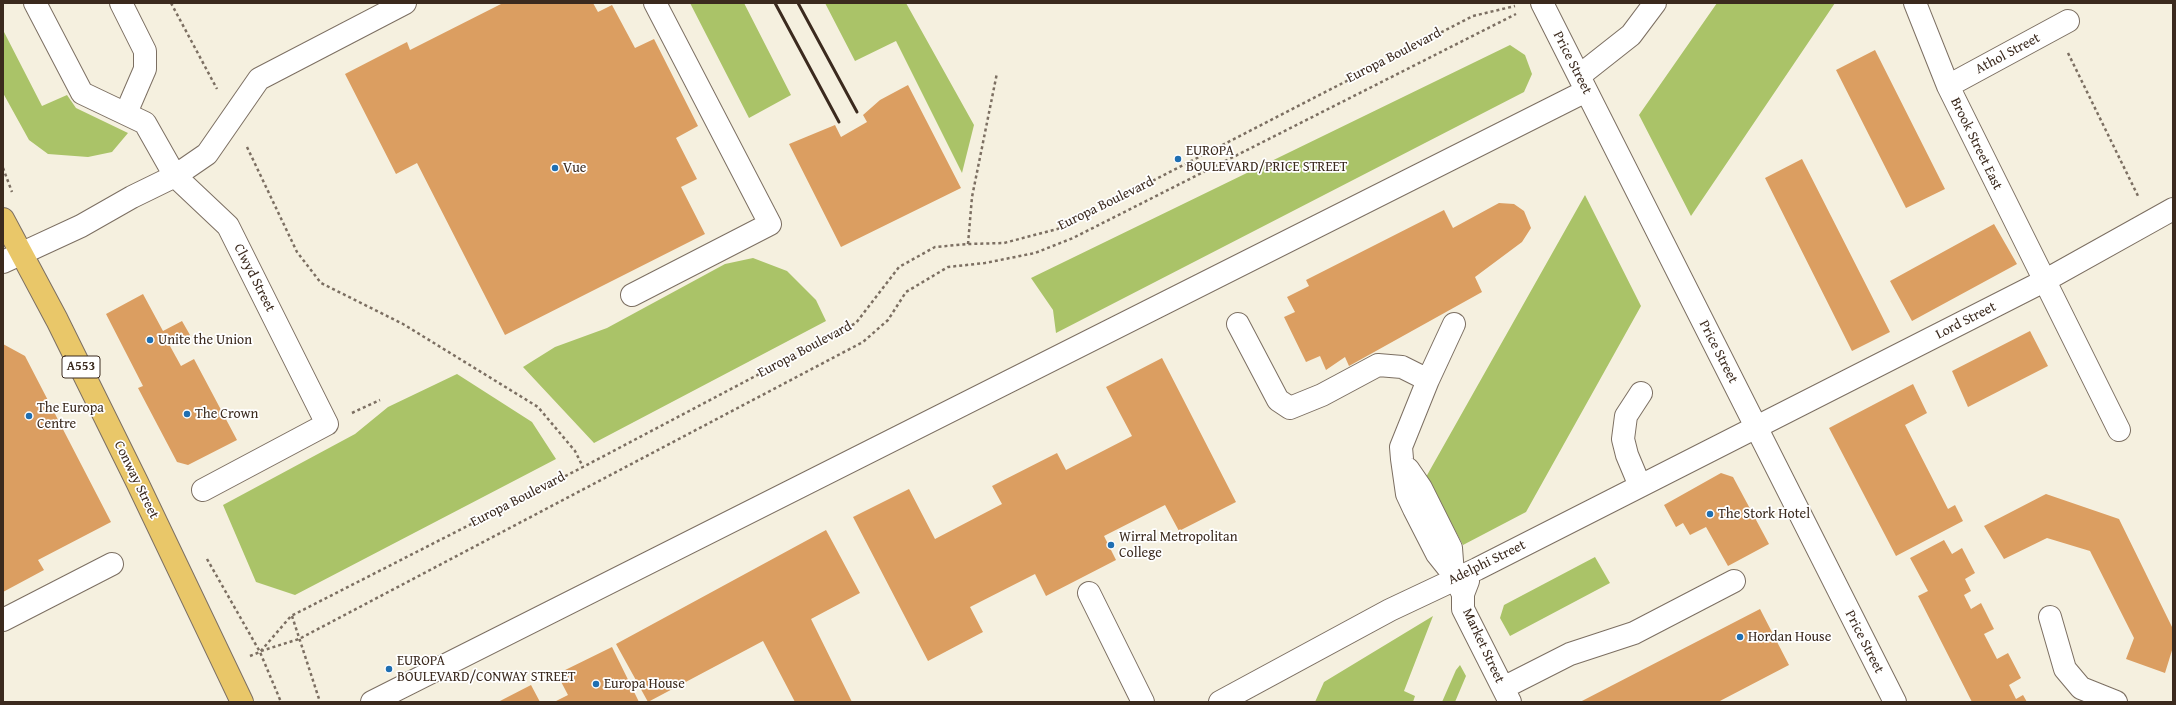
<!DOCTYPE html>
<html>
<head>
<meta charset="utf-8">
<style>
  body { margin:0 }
  #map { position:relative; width:2176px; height:705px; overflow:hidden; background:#f5f0df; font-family:"Gentium Book Plus",serif }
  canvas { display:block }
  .frame { position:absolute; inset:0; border:4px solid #3b2a1e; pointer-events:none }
</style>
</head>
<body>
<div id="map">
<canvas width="2176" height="705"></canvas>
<div class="frame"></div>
</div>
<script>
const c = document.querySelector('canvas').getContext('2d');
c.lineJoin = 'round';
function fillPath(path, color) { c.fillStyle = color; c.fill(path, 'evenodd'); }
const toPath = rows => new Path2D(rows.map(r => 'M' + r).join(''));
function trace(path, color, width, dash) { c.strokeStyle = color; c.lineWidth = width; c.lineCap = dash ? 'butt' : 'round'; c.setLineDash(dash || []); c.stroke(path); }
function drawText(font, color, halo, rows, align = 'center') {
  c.font = font + ' "Gentium Book Plus",serif'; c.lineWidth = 3.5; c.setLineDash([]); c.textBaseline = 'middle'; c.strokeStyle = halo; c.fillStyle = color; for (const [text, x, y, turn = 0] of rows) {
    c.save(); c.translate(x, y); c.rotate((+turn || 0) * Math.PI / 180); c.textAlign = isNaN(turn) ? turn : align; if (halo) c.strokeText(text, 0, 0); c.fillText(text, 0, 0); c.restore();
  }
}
fillPath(toPath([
  [690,3,744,3,791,95,749,118],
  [825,3,906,3,974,125,962,173,896,41,855,61],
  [1717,3,1835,3,1691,216,1639,115],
  [3,30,42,106,67,95,76,108,128,133,112,152,88,157,48,154,29,140,3,93],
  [1510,45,1525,55,1532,74,1524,92,1056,333,1053,310,1031,278],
  [1585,195,1641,306,1526,512,1463,545,1426,477],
  [753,258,787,271,816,300,826,321,594,443,523,367,555,347,607,328,725,264],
  [457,374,532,422,556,459,295,595,256,582,223,505,355,434,388,407],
  [1595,557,1610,583,1510,636,1500,618,1504,605],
  [1433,616,1404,691,1415,696,1413,702,1315,702,1324,682],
  [1460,665,1466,676,1455,702,1442,702,1456,670]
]), '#aac368');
fillPath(toPath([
  [503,3,593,3,598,12,612,5,635,48,654,39,698,126,676,138,697,179,681,187,705,234,505,335,417,163,396,174,345,74,407,42,410,50],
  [1875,50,1945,189,1906,208,1836,70],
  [908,85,961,188,841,247,789,144,835,125,841,137,867,122,863,115,880,100],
  [1802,159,1890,332,1852,351,1765,178],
  [1499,203,1514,204,1524,211,1531,228,1522,242,1475,277,1482,292,1349,366,1345,357,1326,370,1320,356,1306,362,1284,317,1295,312,1287,297,1309,286,1306,280,1444,210,1453,228],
  [1994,224,2017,264,1912,321,1890,281],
  [143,294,163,331,182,321,190,335,170,346,181,366,194,359,237,440,188,465,177,462,138,388,143,386,106,314],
  [2030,331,2048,366,1968,407,1952,371],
  [3,344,25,356,111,522,38,560,44,570,3,592],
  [1162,358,1236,502,1179,531,1165,505,1104,536,1116,560,1046,596,1035,574,970,607,983,632,928,661,853,517,909,489,935,539,1002,504,992,486,1057,453,1066,470,1132,436,1106,387],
  [1913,384,1927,413,1905,425,1948,509,1955,505,1963,521,1896,556,1829,428],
  [1721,473,1733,477,1769,544,1728,566,1706,527,1690,535,1683,523,1676,527,1664,505],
  [2046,494,2119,519,2173,629,2173,647,2165,673,2126,659,2134,638,2090,551,2047,538,2004,559,1984,526],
  [826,530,860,593,811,619,852,702,795,702,763,641,648,702,616,644],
  [1944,540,1952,554,1962,548,1975,573,1965,579,1971,591,1964,595,1971,609,1981,603,1994,629,1984,634,1997,659,2008,653,2021,678,2009,685,2016,699,2023,695,2027,702,1972,702,1918,596,1928,591,1910,558],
  [1760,609,1789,665,1718,702,1580,702],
  [612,647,639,702,554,702,568,695,557,674],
  [531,685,540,702,498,702]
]), '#db9e61');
const minor = toPath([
  [35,3,82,93,145,123,175,176,207,154,259,79,405,3],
  [121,3,145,51,145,69,126,113],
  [1542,3,1895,702],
  [1915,3,1948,86,2119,430],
  [1579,76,1631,35,1655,3],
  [1948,86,2068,21],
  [3,262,81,226,132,197,175,176,228,226,327,424,203,490],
  [632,295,770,224,655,3],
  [1238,324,1278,400,1290,408,1322,395,1378,365,1402,367,1428,380],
  [1454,324,1428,380,1401,447,1402,459,1407,494,1414,509,1437,554,1453,574,1463,594],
  [1408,469,1421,488,1451,548,1453,574],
  [1640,486,1627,455,1623,439,1626,416,1641,393],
  [1468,581,1463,594,1463,609,1510,702],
  [1089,593,1143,702],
  [2050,617,2065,669,2081,688,2116,702],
  [3,620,112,564],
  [1503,688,1570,654,1634,633,1734,581],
  [372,702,1586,91],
  [1220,702,1390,610,1477,569,2044,281,2173,209]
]);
const major = toPath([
  [3,219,57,320,137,482,242,702]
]);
trace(minor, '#7c6f62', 24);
trace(major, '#7c6f62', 24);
trace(toPath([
  [171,3,217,89],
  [2068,53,2138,196],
  [247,147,297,252,321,283,403,324,538,407,575,451,583,467],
  [3,168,12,192],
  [968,244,972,197,997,73],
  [352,413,380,400],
  [207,559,260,652,281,702],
  [292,616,320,702],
  [261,651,299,639,863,342,888,320,906,292,948,267,985,263,1035,253,1073,238,1516,14],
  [250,656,260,652,291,616,583,467,856,323,899,267,935,247,968,244,1004,243,1061,228,1473,16,1515,6]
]), '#7c6f62', 2.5, [3, 3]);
trace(minor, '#fff', 22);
trace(major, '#e9c769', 22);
trace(toPath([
  [775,3,839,122],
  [798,3,857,112]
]), '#3b2a1e', 3);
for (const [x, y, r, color] of [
  [1178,159,4,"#1f6fb2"],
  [555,168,4,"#1f6fb2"],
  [150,340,4,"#1f6fb2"],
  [187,414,4,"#1f6fb2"],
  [29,416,4,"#1f6fb2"],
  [1710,514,4,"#1f6fb2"],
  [1111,545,4,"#1f6fb2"],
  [1740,637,4,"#1f6fb2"],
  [389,669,4,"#1f6fb2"],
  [596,684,4,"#1f6fb2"]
]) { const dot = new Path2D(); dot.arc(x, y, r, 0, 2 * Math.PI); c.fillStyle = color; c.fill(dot); trace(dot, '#fff', 1.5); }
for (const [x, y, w] of [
  [81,367,38]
]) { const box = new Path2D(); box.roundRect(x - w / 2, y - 11, w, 22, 3); c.fillStyle = '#fff'; c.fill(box); trace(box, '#3b2a1e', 1); }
drawText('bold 13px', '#3b2a1e', null, [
  ["A553",81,367]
]);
drawText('14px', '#3b2a1e', '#fff', [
  ["Athol Street",2008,54,-28],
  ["Europa Boulevard",1394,56,-27],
  ["Price Street",1572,63,63],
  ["Brook Street East",1976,144,64],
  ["Europa Boulevard",1106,204,-26],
  ["Clwyd Street",254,278,63],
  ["Lord Street",1966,321,-27],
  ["Europa Boulevard",805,350,-28],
  ["Price Street",1718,352,63],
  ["Conway Street",136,480,64],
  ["Europa Boulevard",518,500,-27],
  ["Adelphi Street",1487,563,-26],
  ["Price Street",1864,642,63],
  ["Market Street",1483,646,65]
]);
drawText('14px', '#3b2a1e', '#fff', [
  ["EUROPA",1186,151],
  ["BOULEVARD/PRICE STREET",1186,167],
  ["Vue",563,168],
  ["Unite the Union",158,340],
  ["The Europa",37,408],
  ["Centre",37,424],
  ["The Crown",195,414],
  ["The Stork Hotel",1718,514],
  ["Wirral Metropolitan",1119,537],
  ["College",1119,553],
  ["Hordan House",1748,637],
  ["EUROPA",397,661],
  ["BOULEVARD/CONWAY STREET",397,677],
  ["Europa House",604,684]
], 'left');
</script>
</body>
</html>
